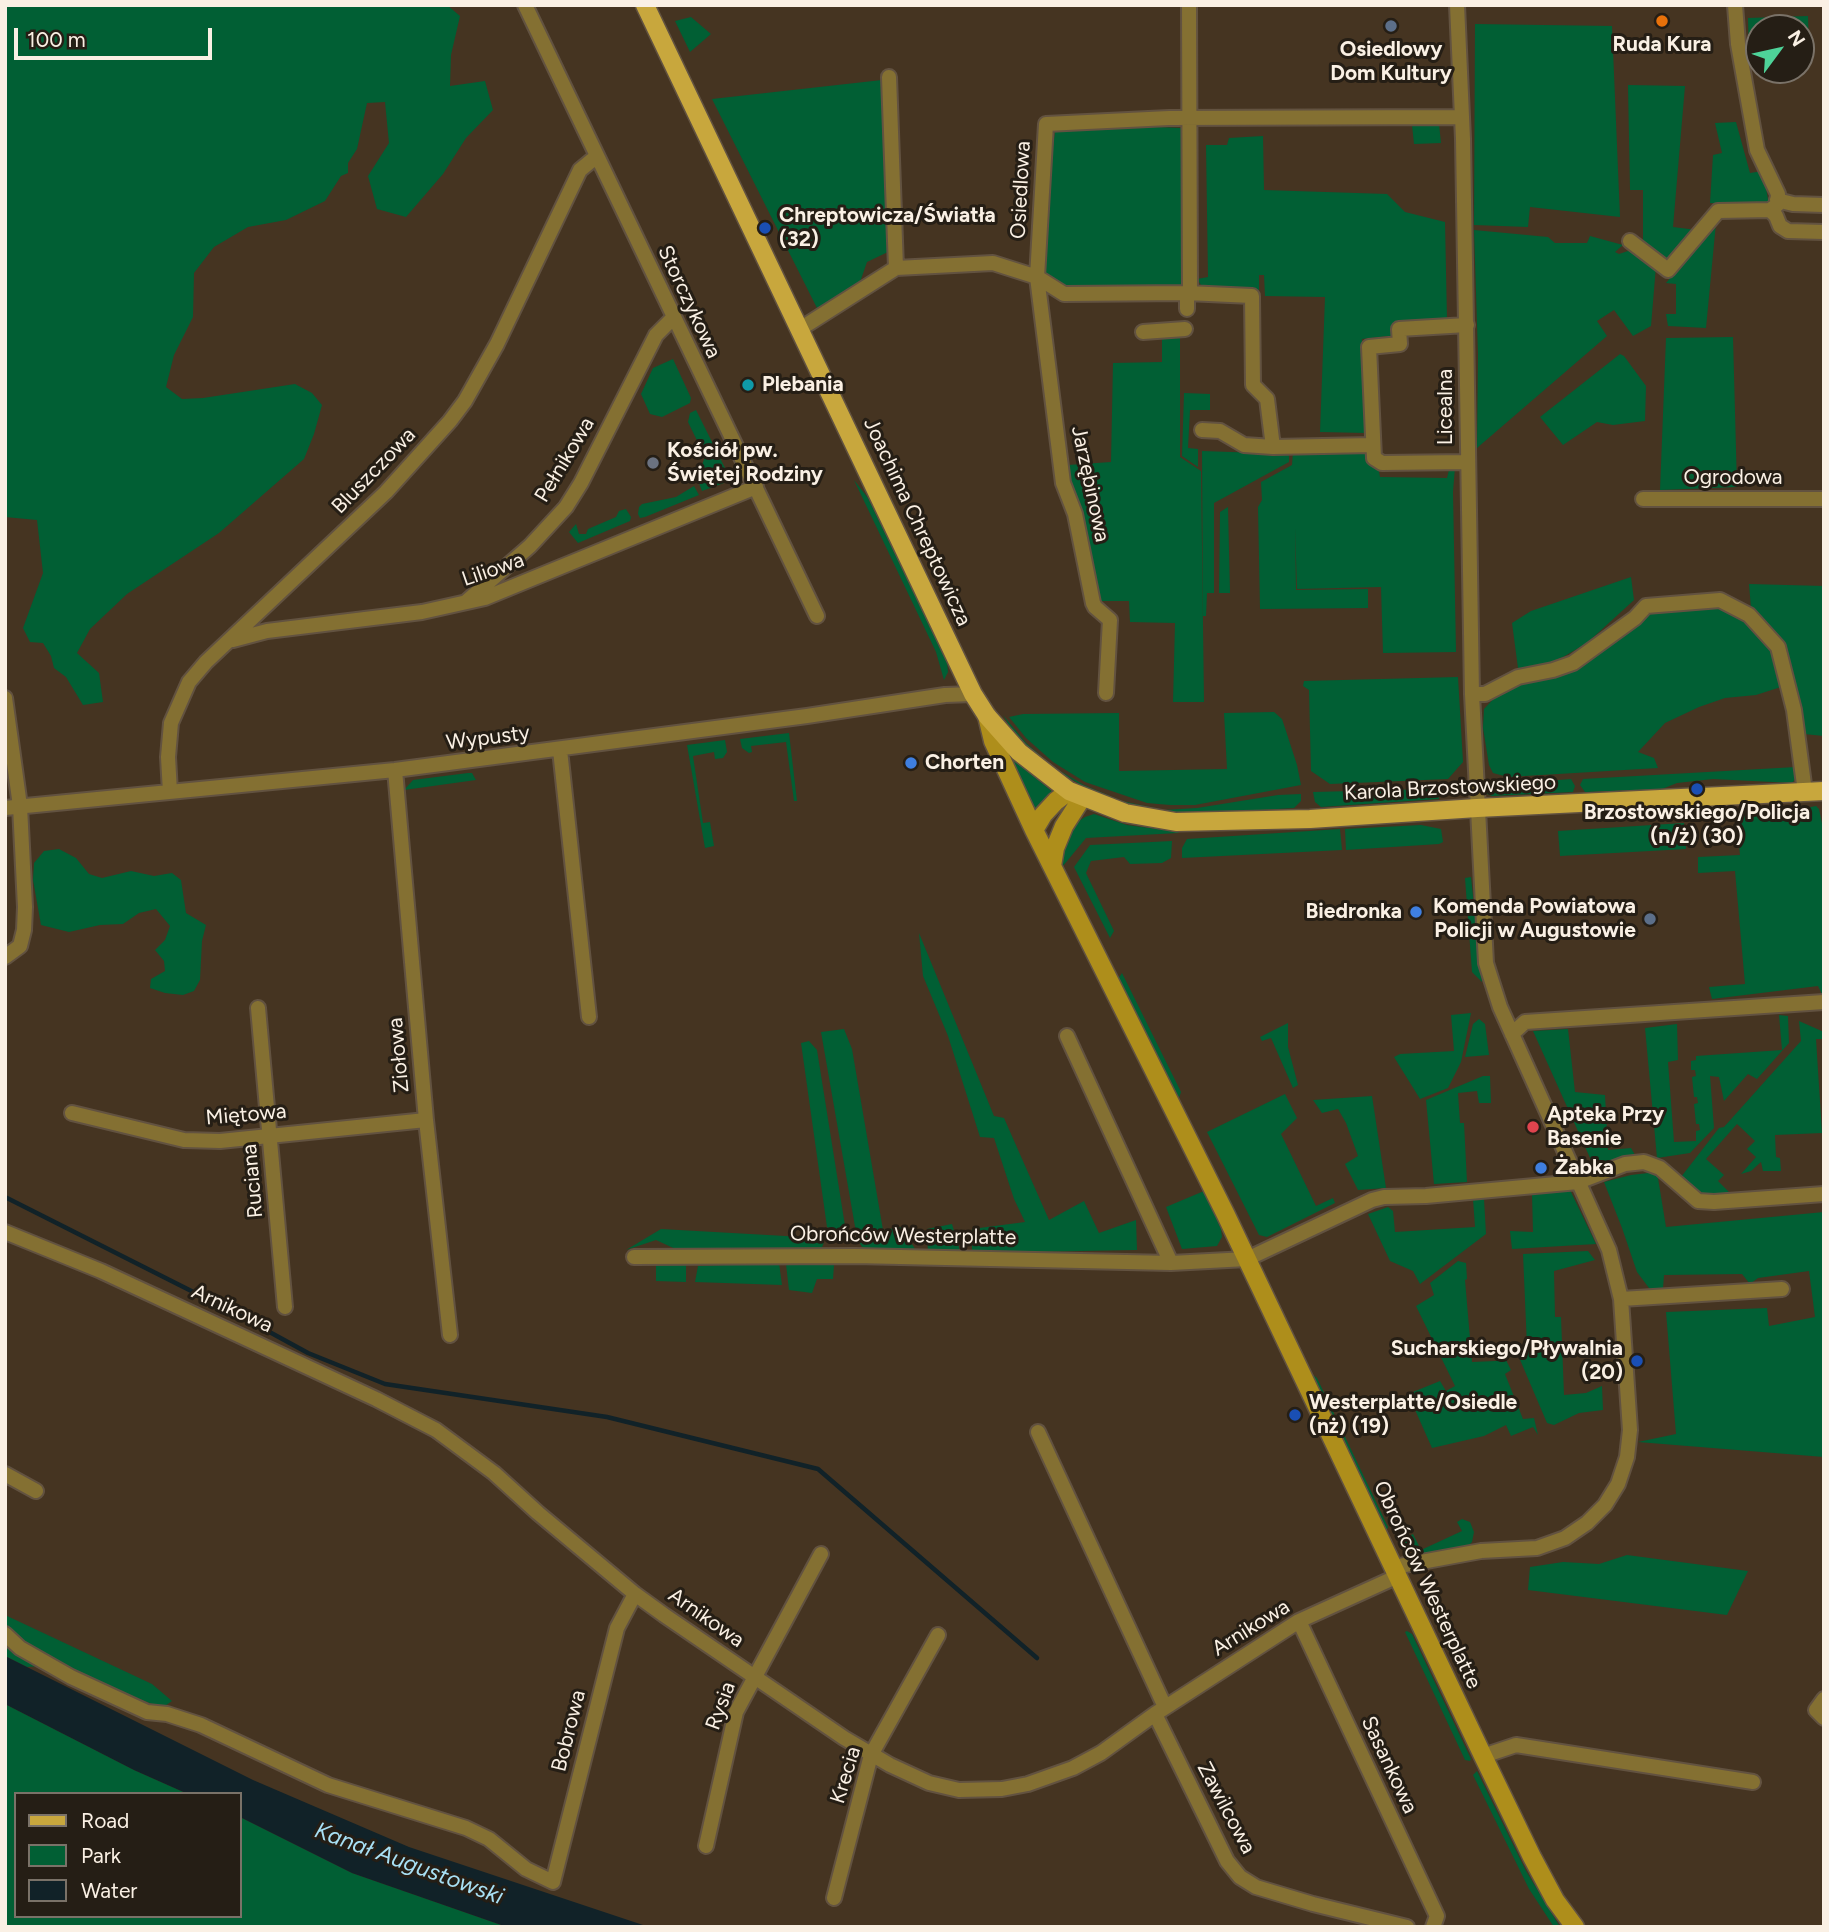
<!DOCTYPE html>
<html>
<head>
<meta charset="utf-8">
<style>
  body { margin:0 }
  #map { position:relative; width:1829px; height:1932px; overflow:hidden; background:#453421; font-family:Figtree,sans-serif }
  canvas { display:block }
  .frame { position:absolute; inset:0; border:7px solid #faf0e4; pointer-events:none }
  .legend { position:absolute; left:14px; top:1792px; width:228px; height:126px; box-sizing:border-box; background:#251e15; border:2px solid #7a7268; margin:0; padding:9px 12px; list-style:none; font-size:21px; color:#faf0e4 }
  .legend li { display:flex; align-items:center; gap:14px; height:35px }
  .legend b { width:35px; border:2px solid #7a7268 }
  .north { position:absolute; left:1745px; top:14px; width:70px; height:70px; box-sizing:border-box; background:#251e15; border:2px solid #7a7268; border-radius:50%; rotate:57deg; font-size:19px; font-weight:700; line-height:28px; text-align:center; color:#faf0e4 }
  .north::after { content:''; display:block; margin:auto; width:24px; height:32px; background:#4ed399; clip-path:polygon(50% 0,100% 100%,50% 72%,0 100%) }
  .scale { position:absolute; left:14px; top:28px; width:198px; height:32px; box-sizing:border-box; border:4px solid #faf0e4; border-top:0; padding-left:9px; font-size:21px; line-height:24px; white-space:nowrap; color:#faf0e4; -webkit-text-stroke:5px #251e15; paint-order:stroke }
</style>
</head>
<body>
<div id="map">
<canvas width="1829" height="1932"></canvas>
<div class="frame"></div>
<ul class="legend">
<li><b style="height:9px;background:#c8a73d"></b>Road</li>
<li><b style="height:19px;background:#015f34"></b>Park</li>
<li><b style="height:19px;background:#112228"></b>Water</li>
</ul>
<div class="north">N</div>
<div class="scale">100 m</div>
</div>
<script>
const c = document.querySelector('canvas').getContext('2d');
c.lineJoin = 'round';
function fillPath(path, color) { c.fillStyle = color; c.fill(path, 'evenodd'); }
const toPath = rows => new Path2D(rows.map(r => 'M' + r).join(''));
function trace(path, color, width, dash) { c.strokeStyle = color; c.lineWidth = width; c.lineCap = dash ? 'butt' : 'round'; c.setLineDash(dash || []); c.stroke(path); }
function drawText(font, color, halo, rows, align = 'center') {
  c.font = font + ' Figtree,sans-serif'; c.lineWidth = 6; c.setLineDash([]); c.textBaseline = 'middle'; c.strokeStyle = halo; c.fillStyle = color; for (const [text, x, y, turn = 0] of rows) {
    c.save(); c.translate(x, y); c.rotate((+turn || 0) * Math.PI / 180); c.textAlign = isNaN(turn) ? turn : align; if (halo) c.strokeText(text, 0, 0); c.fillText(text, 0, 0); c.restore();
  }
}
fillPath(toPath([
  [5,5,447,5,460,16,451,55,450,86,485,81,493,110,466,138,443,174,406,217,377,209,368,176,389,143,385,102,367,103,357,149,348,163,348,173,341,176,325,201,286,220,248,227,214,247,194,273,193,317,174,355,166,387,182,399,203,398,295,384,312,393,322,405,314,434,304,459,219,533,127,594,90,629,77,653,99,673,103,702,83,705,66,677,54,668,51,656,43,643,30,642,23,628,43,573,37,520,5,517],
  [1808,16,1809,51,1801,51,1801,28,1759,28,1759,53,1749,53,1748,18],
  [691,17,711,34,690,52,675,21],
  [1475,24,1612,26,1620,217,1530,207,1528,227,1474,225],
  [882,80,890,251,867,262,859,285,837,296,818,310,712,99],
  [1628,85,1685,86,1673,227,1697,230,1672,259,1664,258,1630,241,1643,241,1643,190,1630,190],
  [1736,122,1750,173,1763,171,1769,205,1710,203,1713,155,1722,153,1715,123],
  [1056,123,1181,128,1182,291,1064,294,1037,277],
  [1439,124,1441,143,1414,144,1412,125],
  [1263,136,1264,190,1387,194,1405,212,1445,222,1447,320,1398,335,1362,339,1367,433,1320,432,1325,297,1265,296,1264,275,1259,275,1259,290,1203,288,1197,279,1208,277,1206,145,1227,145,1229,138],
  [1716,223,1706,328,1668,326,1666,314,1676,314,1676,284,1666,283],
  [1474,230,1548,237,1555,243,1587,243,1590,236,1623,245,1615,252,1619,254,1628,251,1644,254,1656,266,1651,326,1633,336,1614,310,1597,321,1607,336,1477,448,1478,354],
  [1180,334,1180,457,1201,471,1204,702,1173,702,1175,623,1130,622,1129,601,1099,601,1091,581,1068,465,1111,462,1113,363,1162,362,1162,336],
  [1733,337,1737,487,1660,490,1666,338],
  [1620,354,1624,356,1646,386,1645,421,1613,425,1597,422,1563,445,1540,417],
  [673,359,691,398,690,403,662,417,650,414,641,394,653,368],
  [1184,393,1210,394,1210,410,1190,410,1188,448,1198,449,1198,467,1182,456],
  [696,410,727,472,724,483,702,491,697,478,705,457,688,422,690,413],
  [1359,450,1366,453,1369,465,1378,466,1380,477,1447,478,1450,466,1455,467,1453,492,1456,652,1383,653,1381,587,1297,589,1295,528,1296,590,1368,589,1368,608,1260,609,1258,507,1262,500,1261,482,1292,465,1293,452],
  [1202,451,1289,454,1289,462,1214,503,1214,593,1207,593,1206,616,1203,616],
  [854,480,868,498,947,662,948,672,944,680,936,652],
  [694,486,699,495,645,517,640,518,638,514,639,507,642,504,676,497],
  [1228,507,1230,593,1219,593,1220,512],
  [626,509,631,517,630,521,578,543,569,532,576,524,579,534,586,534,588,529,616,517,619,511],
  [1631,577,1634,600,1587,643,1563,657,1530,671,1518,668,1512,623,1531,611],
  [1749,584,1824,586,1824,736,1804,734,1764,622,1751,608],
  [1702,607,1734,611,1753,623,1775,653,1784,686,1756,695,1725,698,1699,707,1665,723,1638,752,1654,758,1658,768,1508,777,1493,773,1489,765,1483,728,1484,709,1500,692,1514,684,1547,678,1646,616,1662,610],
  [1458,677,1463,762,1448,779,1330,784,1311,771,1309,690,1303,686,1304,681],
  [1274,712,1282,719,1286,731,1297,765,1301,785,1195,805,1170,805,1147,803,1085,782,1053,762,1026,738,1009,717,1023,714,1119,713,1119,771,1227,769,1224,713],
  [1003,715,1026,743,1055,768,1084,785,1122,801,1164,810,1197,808,1278,795,1301,794,1301,801,1294,808,1224,812,1174,812,1129,804,1081,785,1047,764,1015,735],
  [789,733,797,801,794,801,786,742,751,746,752,752,749,753,742,748,740,739],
  [725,740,727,752,723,758,715,759,714,752,693,756,703,823,710,822,714,846,705,848,687,745],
  [1009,756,1054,793,1036,815],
  [1796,767,1798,776,1792,783,1713,779,1677,783,1662,789,1585,792,1580,785,1583,779],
  [468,773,472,773,476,780,404,790,413,780],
  [1571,779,1575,786,1573,792,1492,796,1485,793,1482,786],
  [1431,789,1437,792,1439,799,1321,807,1315,802,1313,792],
  [1816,806,1819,809,1824,833,1824,998,1818,986,1712,999,1709,987,1745,984,1735,871,1698,873,1698,857,1740,855,1736,814,1766,816],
  [1094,814,1127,825,1179,832,1178,833,1086,838,1063,866,1061,857,1073,825,1085,817],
  [1684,823,1686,849,1560,856,1558,831],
  [1421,825,1441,829,1443,842,1439,844,1346,850,1345,829],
  [1340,829,1342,850,1182,858,1182,848,1187,839],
  [1172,841,1171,858,1162,863,1130,864,1124,857,1091,861,1086,873,1114,931,1110,938,1074,867,1090,845],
  [59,849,76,858,89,874,102,878,131,871,154,876,172,873,181,880,186,913,206,925,202,941,200,980,194,991,183,995,165,993,150,988,151,979,165,971,164,961,155,950,165,940,170,926,156,909,139,913,123,924,100,925,69,932,41,925,33,880,34,863,44,851],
  [1471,877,1482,982,1472,972,1465,878],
  [919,933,994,1116,1004,1118,1049,1220,1084,1201,1099,1233,1136,1220,1137,1250,972,1253,972,1229,1025,1222,1014,1199,994,1138,980,1137,948,1036,923,976],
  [1122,973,1181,1092,1179,1098,1121,986,1118,979],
  [1471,1013,1461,1062,1448,1088,1420,1099,1394,1057,1400,1054,1454,1051,1451,1015],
  [1779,1015,1788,1016,1789,1043,1757,1079,1748,1074,1724,1101,1719,1077,1710,1076,1714,1128,1690,1153,1657,1158,1645,1028,1677,1024,1678,1060,1668,1062,1674,1142,1696,1141,1696,1131,1700,1130,1699,1124,1696,1124,1694,1104,1698,1103,1697,1097,1694,1097,1692,1077,1696,1076,1695,1070,1691,1070,1691,1061,1696,1060,1696,1056,1782,1050],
  [1479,1019,1485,1024,1489,1055,1465,1057,1473,1024],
  [1799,1021,1824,1032,1824,1039,1816,1039,1822,1133,1775,1135,1776,1157,1780,1158,1781,1171,1763,1171,1761,1162,1751,1171,1741,1174,1756,1157,1747,1149,1755,1141,1737,1124,1706,1159,1724,1175,1718,1181,1731,1194,1710,1197,1702,1193,1681,1177,1719,1128,1724,1127,1801,1041],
  [1288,1023,1288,1047,1298,1085,1293,1088,1271,1038,1262,1041,1260,1037],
  [844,1029,852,1049,883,1230,907,1226,910,1241,917,1252,872,1252,862,1247,857,1238,821,1032],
  [1568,1029,1575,1092,1605,1095,1608,1150,1631,1148,1635,1155,1595,1169,1533,1031],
  [809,1041,817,1050,846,1232,843,1236,827,1227,801,1043],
  [1483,1076,1490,1076,1491,1103,1479,1103,1477,1091,1458,1093,1460,1123,1464,1123,1467,1182,1434,1184,1426,1100],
  [1285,1094,1297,1118,1281,1134,1316,1206,1333,1198,1335,1203,1267,1237,1259,1235,1207,1132],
  [1372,1096,1386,1188,1358,1190,1345,1164,1358,1156,1346,1123,1338,1109,1322,1113,1313,1100],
  [1657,1172,1666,1227,1824,1212,1824,1457,1638,1442,1676,1434,1666,1312,1767,1308,1769,1326,1815,1317,1809,1271,1758,1278,1750,1284,1742,1274,1664,1275,1663,1288,1652,1292,1637,1272,1622,1228,1604,1182,1631,1175],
  [1570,1190,1596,1244,1512,1249,1510,1231,1533,1232,1532,1194],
  [1204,1191,1221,1229,1222,1237,1217,1246,1182,1249,1166,1207],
  [1473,1199,1484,1199,1486,1234,1420,1284,1413,1271,1390,1261,1368,1214,1388,1207,1393,1211,1395,1232,1475,1227],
  [952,1224,961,1254,928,1253,927,1229],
  [661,1229,821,1238,824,1242,821,1250,682,1252,656,1240,626,1250],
  [1588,1251,1595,1260,1554,1271,1555,1317,1561,1317,1564,1395,1586,1393,1602,1386,1603,1410,1579,1413,1554,1425,1547,1423,1518,1355,1518,1347,1527,1346,1523,1254],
  [1458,1261,1466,1263,1467,1279,1465,1280,1472,1362,1496,1361,1504,1356,1511,1370,1505,1374,1523,1419,1534,1418,1538,1435,1533,1427,1511,1436,1506,1425,1484,1436,1432,1448,1408,1394,1440,1381,1446,1391,1455,1386,1416,1306,1434,1295,1430,1283],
  [686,1263,686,1282,656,1281,656,1265],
  [779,1263,782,1285,695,1282,698,1266],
  [786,1264,834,1265,833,1279,817,1279,812,1293,789,1290],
  [1307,1370,1317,1378,1388,1527,1386,1532],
  [1462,1519,1470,1522,1474,1532,1472,1542,1465,1549,1417,1555,1416,1551,1406,1548,1400,1541,1413,1534,1421,1550,1462,1531,1457,1522],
  [1627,1555,1748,1571,1727,1615,1528,1590,1530,1567,1563,1562,1599,1564],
  [5,1615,152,1684,172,1701,162,1708,55,1665,27,1667,5,1656],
  [1407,1631,1412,1634,1471,1759,1470,1761,1465,1760,1405,1632],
  [5,1704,134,1770,188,1794,16,1794,16,1916,240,1916,240,1817,352,1873,507,1927,5,1927],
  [1477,1771,1526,1871,1560,1927,1554,1927,1529,1889,1473,1775]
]), '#015f34');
fillPath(toPath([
  [5,1656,253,1780,409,1847,649,1927,507,1927,352,1873,240,1817,240,1794,188,1794,134,1770,5,1704]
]), '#112228');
trace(toPath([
  [5,1197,231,1311,308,1353,385,1384,607,1417,818,1469,1037,1658]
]), '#112228', 4.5);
const street = toPath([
  [525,5,817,616],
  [1189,5,1190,293],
  [889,77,896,268],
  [1777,200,1793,204,1824,205],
  [1770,210,1776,216,1780,226,1788,231,1824,232],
  [1630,241,1668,270,1718,211,1770,210,1777,205,1778,194,1757,150,1738,44,1735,5],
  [1187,309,1187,293],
  [1467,325,1399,329,1400,344,1369,347,1374,458,1382,463,1467,462],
  [800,329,896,268,993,263,1037,277,1064,294,1187,293,1252,296,1253,385,1267,399,1273,447,1373,445],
  [1143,332,1185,329],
  [1202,430,1220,431,1244,445,1273,447],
  [1643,499,1824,499],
  [467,601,530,546,566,507,581,483,656,335,673,318],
  [233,640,267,631,422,612,485,598,756,487],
  [1106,693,1110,620,1095,607,1093,603,1075,514,1063,483,1037,277,1046,124,1169,118,1462,117],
  [1472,694,1485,694,1518,677,1553,670,1573,663,1635,618,1646,606,1720,600,1749,615,1778,647,1794,710,1805,792],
  [5,698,20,806,25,907,24,930,20,946,5,957],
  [560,750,589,1017],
  [395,770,426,1120,450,1335],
  [170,792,168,757,171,723,189,682,206,662,386,492,450,421,465,401,497,344,580,170,597,156],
  [5,808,395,770,807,716,945,695,973,694],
  [258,1008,285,1307],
  [1512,1034,1525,1022,1824,1002],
  [1067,1036,1171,1263],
  [72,1113,184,1140,220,1141,426,1120],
  [5,1232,101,1271,376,1399,436,1430,494,1473,538,1513,635,1594,664,1615,844,1738,890,1765,929,1783,959,1790,1002,1789,1028,1784,1073,1768,1101,1753,1155,1714,1299,1621,1398,1576],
  [634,1257,855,1256,1171,1263,1247,1259,1372,1200,1384,1197,1426,1196,1578,1182,1625,1164,1644,1162,1660,1168,1698,1201,1714,1202,1824,1194],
  [1621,1299,1782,1289],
  [1038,1432,1165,1707],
  [5,1474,36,1491],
  [1394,1567,1481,1551,1537,1548,1565,1538,1587,1523,1605,1505,1618,1484,1627,1457,1630,1430,1621,1299,1609,1250,1500,1007,1486,963,1472,694,1463,139,1457,5],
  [1299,1621,1437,1916,1433,1927],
  [5,1634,20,1648,71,1677,147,1712,167,1714,201,1725,328,1785,466,1828,489,1839,526,1869,553,1882,617,1628,635,1594],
  [1824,1699,1816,1710,1824,1718],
  [1155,1714,1227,1861,1240,1877,1256,1887,1313,1904,1407,1927],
  [1483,1756,1516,1745,1753,1782],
  [706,1846,736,1712,821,1554],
  [834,1898,871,1755,938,1635]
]);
const secondary = toPath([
  [987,716,993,741,1034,830,1226,1215,1483,1756,1532,1857,1555,1900,1575,1927],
  [1034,830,1043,815,1056,801,1069,791],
  [1052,866,1055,848,1064,826,1082,798]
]);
const primary = toPath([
  [645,5,973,694,987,716,1019,752,1069,791,1125,813,1176,822,1310,819,1477,808,1824,791]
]);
trace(street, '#625240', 18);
trace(secondary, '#625240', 21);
trace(primary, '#625240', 21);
trace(street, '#847032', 14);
trace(secondary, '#ae8e1b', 18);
trace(primary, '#c8a73d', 18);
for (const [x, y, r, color] of [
  [1662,21,7,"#e8710a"],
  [1391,26,7,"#5c6f8a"],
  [765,228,7,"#1a4fb4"],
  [748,385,7,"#0f9aa8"],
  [653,463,7,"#6b7280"],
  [911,763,7,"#3f7fe0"],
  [1697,789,7,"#1a4fb4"],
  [1416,912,7,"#3f7fe0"],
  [1650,919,7,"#5c6f8a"],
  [1533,1127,7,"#e0444e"],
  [1541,1168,7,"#3f7fe0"],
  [1637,1361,7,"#1a4fb4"],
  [1295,1415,7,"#1a4fb4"]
]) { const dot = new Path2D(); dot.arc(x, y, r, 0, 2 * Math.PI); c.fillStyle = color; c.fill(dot); trace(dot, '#251e15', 2.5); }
drawText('bold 21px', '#faf0e4', '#251e15', [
  ["Ruda Kura",1662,45,"center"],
  ["Osiedlowy",1391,50,"center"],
  ["Dom Kultury",1391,74,"center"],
  ["Chreptowicza/Światła",779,216],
  ["(32)",779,240],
  ["Plebania",762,385],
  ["Kościół pw.",667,451],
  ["Świętej Rodziny",667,475],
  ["Chorten",925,763],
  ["Brzostowskiego/Policja",1697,813,"center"],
  ["(n/ż) (30)",1697,837,"center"],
  ["Komenda Powiatowa",1636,907,"right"],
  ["Policji w Augustowie",1636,931,"right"],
  ["Biedronka",1402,912,"right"],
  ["Apteka Przy",1547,1115],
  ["Basenie",1547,1139],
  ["Żabka",1555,1168],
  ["Sucharskiego/Pływalnia",1623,1349,"right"],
  ["(20)",1623,1373,"right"],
  ["Westerplatte/Osiedle",1309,1403],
  ["(nż) (19)",1309,1427]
], 'left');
drawText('21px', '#faf0e4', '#251e15', [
  ["Osiedlowa",1021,190,-87],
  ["Storczykowa",689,302,65],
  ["Licealna",1446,407,-90],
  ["Pełnikowa",565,460,-59],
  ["Bluszczowa",374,471,-46],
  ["Ogrodowa",1733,478],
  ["Jarzębinowa",1090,484,78],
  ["Joachima Chreptowicza",917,522,65],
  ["Liliowa",493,570,-19],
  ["Wypusty",488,738,-7],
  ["Karola Brzostowskiego",1450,788,-3],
  ["Ziołowa",399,1055,-95],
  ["Miętowa",246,1115,-5],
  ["Ruciana",253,1181,-95],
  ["Obrońców Westerplatte",903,1236,1],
  ["Arnikowa",232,1309,25],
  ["Obrońców Westerplatte",1427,1585,65],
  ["Arnikowa",706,1618,35],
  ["Arnikowa",1251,1628,-32],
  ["Rysia",721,1706,-70],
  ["Bobrowa",569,1731,-76],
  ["Sasankowa",1389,1765,65],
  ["Krecia",846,1775,-73],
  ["Zawilcowa",1226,1808,62]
]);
drawText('italic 23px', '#a8e0f4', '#251e15', [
  ["Kanał Augustowski",409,1864,20]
]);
</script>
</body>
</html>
